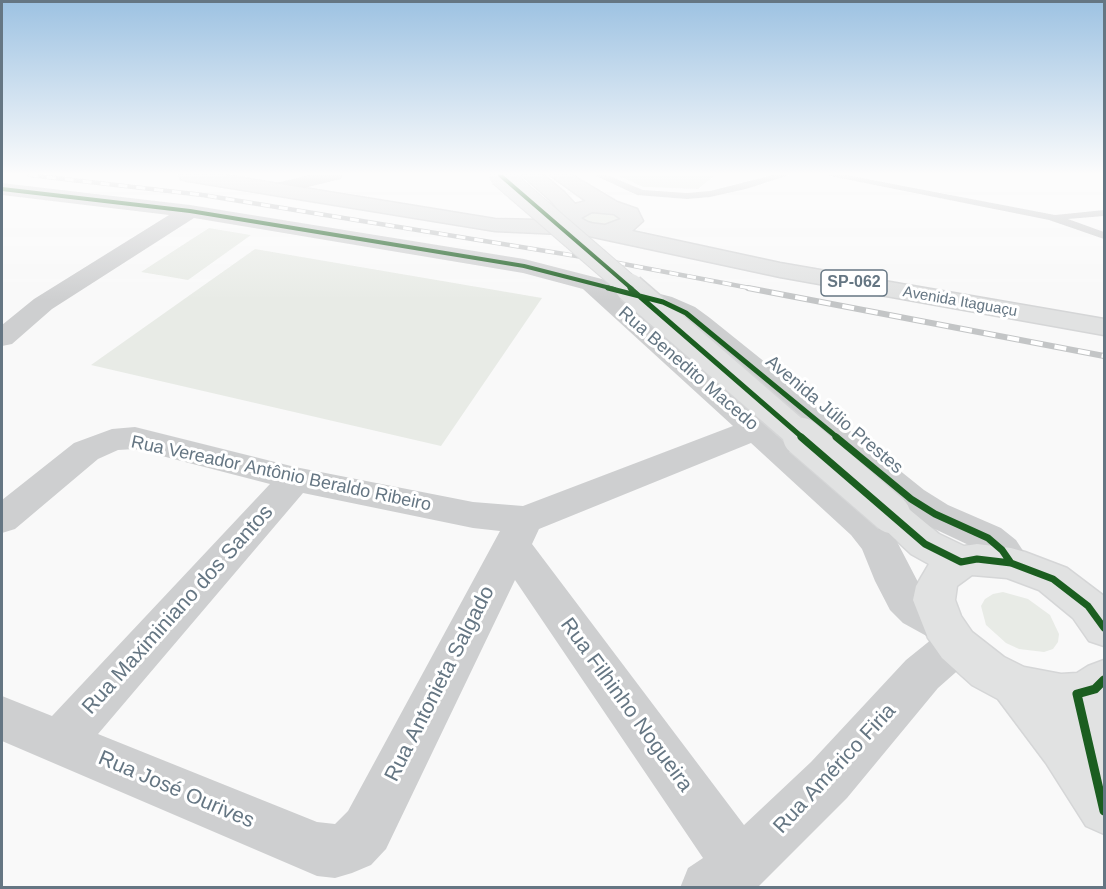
<!DOCTYPE html>
<html>
<head>
<meta charset="utf-8">
<style>
  body { margin:0 }
  #map { position:relative; width:1106px; height:889px; overflow:hidden; background:#f9f9f9; font-family:Arial,sans-serif }
  canvas { display:block }
  .frame { position:absolute; inset:0; border:3px solid #657683; pointer-events:none }
</style>
</head>
<body>
<div id="map">
<canvas width="1106" height="889"></canvas>
<div class="frame"></div>
</div>
<script>
const c = document.querySelector('canvas').getContext('2d');
c.lineJoin = 'round';
function fillPath(path, color) { c.fillStyle = color; c.fill(path, 'evenodd'); }
const toPath = rows => new Path2D(rows.map(r => 'M' + r).join(''));
function trace(path, color, width, dash) { c.strokeStyle = color; c.lineWidth = width; c.lineCap = dash ? 'butt' : 'round'; c.setLineDash(dash || []); c.stroke(path); }
function drawText(font, color, halo, rows, align = 'center') {
  c.font = font + ' Arial,sans-serif'; c.lineWidth = 6; c.setLineDash([]); c.textBaseline = 'middle'; c.strokeStyle = halo; c.fillStyle = color; for (const [text, x, y, turn = 0] of rows) {
    c.save(); c.translate(x, y); c.rotate((+turn || 0) * Math.PI / 180); c.textAlign = isNaN(turn) ? turn : align; if (halo) c.strokeText(text, 0, 0); c.fillText(text, 0, 0); c.restore();
  }
}
fillPath(toPath([
  [617,175,715,175,698,189,643,187],
  [612,211,621,218,620,221,606,226,594,225,583,219,589,212],
  [209,228,251,235,188,280,141,272],
  [255,249,542,298,441,446,91,365],
  [1003,592,1028,599,1050,615,1059,634,1058,642,1053,649,1044,652,1019,649,1006,643,986,625,981,606,985,599,993,594]
]), '#e8ebe6');
const secondary = toPath([
  [179,175,224,175,495,219,583,221,591,223,594,228,591,233,583,235,495,231,188,181,181,179,179,175],
  [891,501,904,505,939,534,964,546,977,544,1011,548,1025,552,1067,568,1104,596,1104,646,1089,641,1073,618,1039,590,1007,578,972,575,957,586,955,600,961,616,972,632,1004,657,1024,667,1061,674,1077,673,1088,666,1104,660,1104,834,1086,826,1046,763,998,699,972,685,942,658,928,638,913,600,916,586,929,564,911,554,878,523,873,514,878,505,891,501]
]);
const primary = toPath([
  [522,175,543,175,564,192,575,204,586,201,550,175,572,175,617,202,637,209,643,221,632,231,780,263,1104,319,1104,335,780,277,575,233,564,227,559,218,562,214,550,200,522,175],
  [592,212,614,214,621,219,605,225,589,223,581,218,592,212]
]);
trace(secondary, '#d5d6d7', 3);
trace(primary, '#d5d6d7', 3);
fillPath(toPath([
  [594,175,607,175,643,190,687,193,710,191,773,175,789,175,746,189,710,197,687,199,637,195,594,175],
  [825,175,846,175,1055,215,1104,210,1104,216,1068,219,1104,232,1104,239,1049,220,825,175]
]), '#cecfd0');
fillPath(toPath([
  [309,175,343,175,341,179,279,194,272,192,269,188,272,184,309,175],
  [2,183,190,205,524,259,672,297,695,307,710,318,924,490,948,505,1001,528,1016,540,1031,563,1025,574,1011,578,997,574,988,560,975,548,922,523,898,508,677,319,654,307,625,300,877,515,892,532,920,586,933,599,958,612,964,625,963,628,972,632,979,645,972,658,938,688,847,798,757,888,680,888,688,868,703,858,515,580,386,849,371,865,352,873,335,878,317,876,2,741,2,696,52,716,270,484,135,449,118,450,98,459,15,529,2,533,2,500,74,443,112,429,135,427,295,467,473,502,523,506,733,426,583,289,523,273,194,218,52,309,12,344,2,346,2,325,34,299,169,215,2,195,2,183],
  [751,443,851,535,862,549,875,581,890,610,903,623,932,639,906,660,811,762,744,825,532,544,539,529,751,443],
  [303,493,473,528,500,531,348,811,335,824,317,822,98,734,303,493]
]), '#cecfd0');
fillPath(secondary, '#e1e2e2');
fillPath(primary, '#e1e2e2');
const railFar1 = toPath([
  [29,175,203,195,613,262,755,289]
]);
const rail = toPath([
  [748,288,1104,356]
]);
trace(railFar1, '#c3c5c6', 4.5);
trace(rail, '#c3c5c6', 6);
trace(railFar1, '#fff', 3, [9]);
trace(rail, '#fff', 4, [12]);
const secondaryBridgeFar2 = toPath([
  [500,175,632,289]
]);
const secondaryBridgeFar1 = toPath([
  [630,288,803,438]
]);
const secondaryBridge = toPath([
  [802,437,891,514]
]);
trace(secondaryBridgeFar2, '#d5d6d7', 24, []);
trace(secondaryBridgeFar1, '#d5d6d7', 31, []);
trace(secondaryBridge, '#d5d6d7', 40, []);
trace(secondaryBridgeFar2, '#e1e2e2', 22);
trace(secondaryBridgeFar1, '#e1e2e2', 28);
trace(secondaryBridge, '#e1e2e2', 38);
trace(toPath([
  [500,175,632,289],
  [2,189,190,211,524,266,614,289]
]), '#1b5e20', 4);
trace(toPath([
  [608,288,663,302,686,313,838,438],
  [630,288,803,438]
]), '#1b5e20', 5);
trace(toPath([
  [801,437,925,544,961,562,977,559,1011,563,1053,579,1088,606,1104,628],
  [836,437,911,499,935,514,988,538,1002,550,1011,563]
]), '#1b5e20', 7);
trace(toPath([
  [1104,680,1095,689,1077,694,1104,811]
]), '#1b5e20', 9);
const sky = c.createLinearGradient(0, 0, 0, 300);
sky.addColorStop(0, '#9dc2e2');
sky.addColorStop(0.58, '#fcfcfc');
sky.addColorStop(1, '#fcfcfc00');
c.fillStyle = sky;
c.fillRect(0, 0, 1106, 300);
drawText('15px', '#657683', '#fff', [
  ["Avenida Itaguaçu",960,302,10]
]);
for (const [x, y, w] of [
  [854,283,66]
]) { const box = new Path2D(); box.roundRect(x - w / 2, y - 13, w, 26, 4.5); c.fillStyle = '#fff'; c.fill(box); trace(box, '#657683', 1.5); }
drawText('bold 16px', '#657683', null, [
  ["SP-062",854,283]
]);
drawText('18px', '#657683', '#fff', [
  ["Rua Benedito Macedo",688,369,41],
  ["Avenida Júlio Prestes",834,415,40],
  ["Rua Vereador Antônio Beraldo Ribeiro",281,474,12]
]);
drawText('21px', '#657683', '#fff', [
  ["Rua Maximiniano dos Santos",178,610,-48],
  ["Rua Antonieta Salgado",440,684,-63],
  ["Rua Filhinho Nogueira",626,705,54],
  ["Rua Américo Firia",835,769,-47],
  ["Rua José Ourives",176,790,23]
]);
</script>
</body>
</html>
